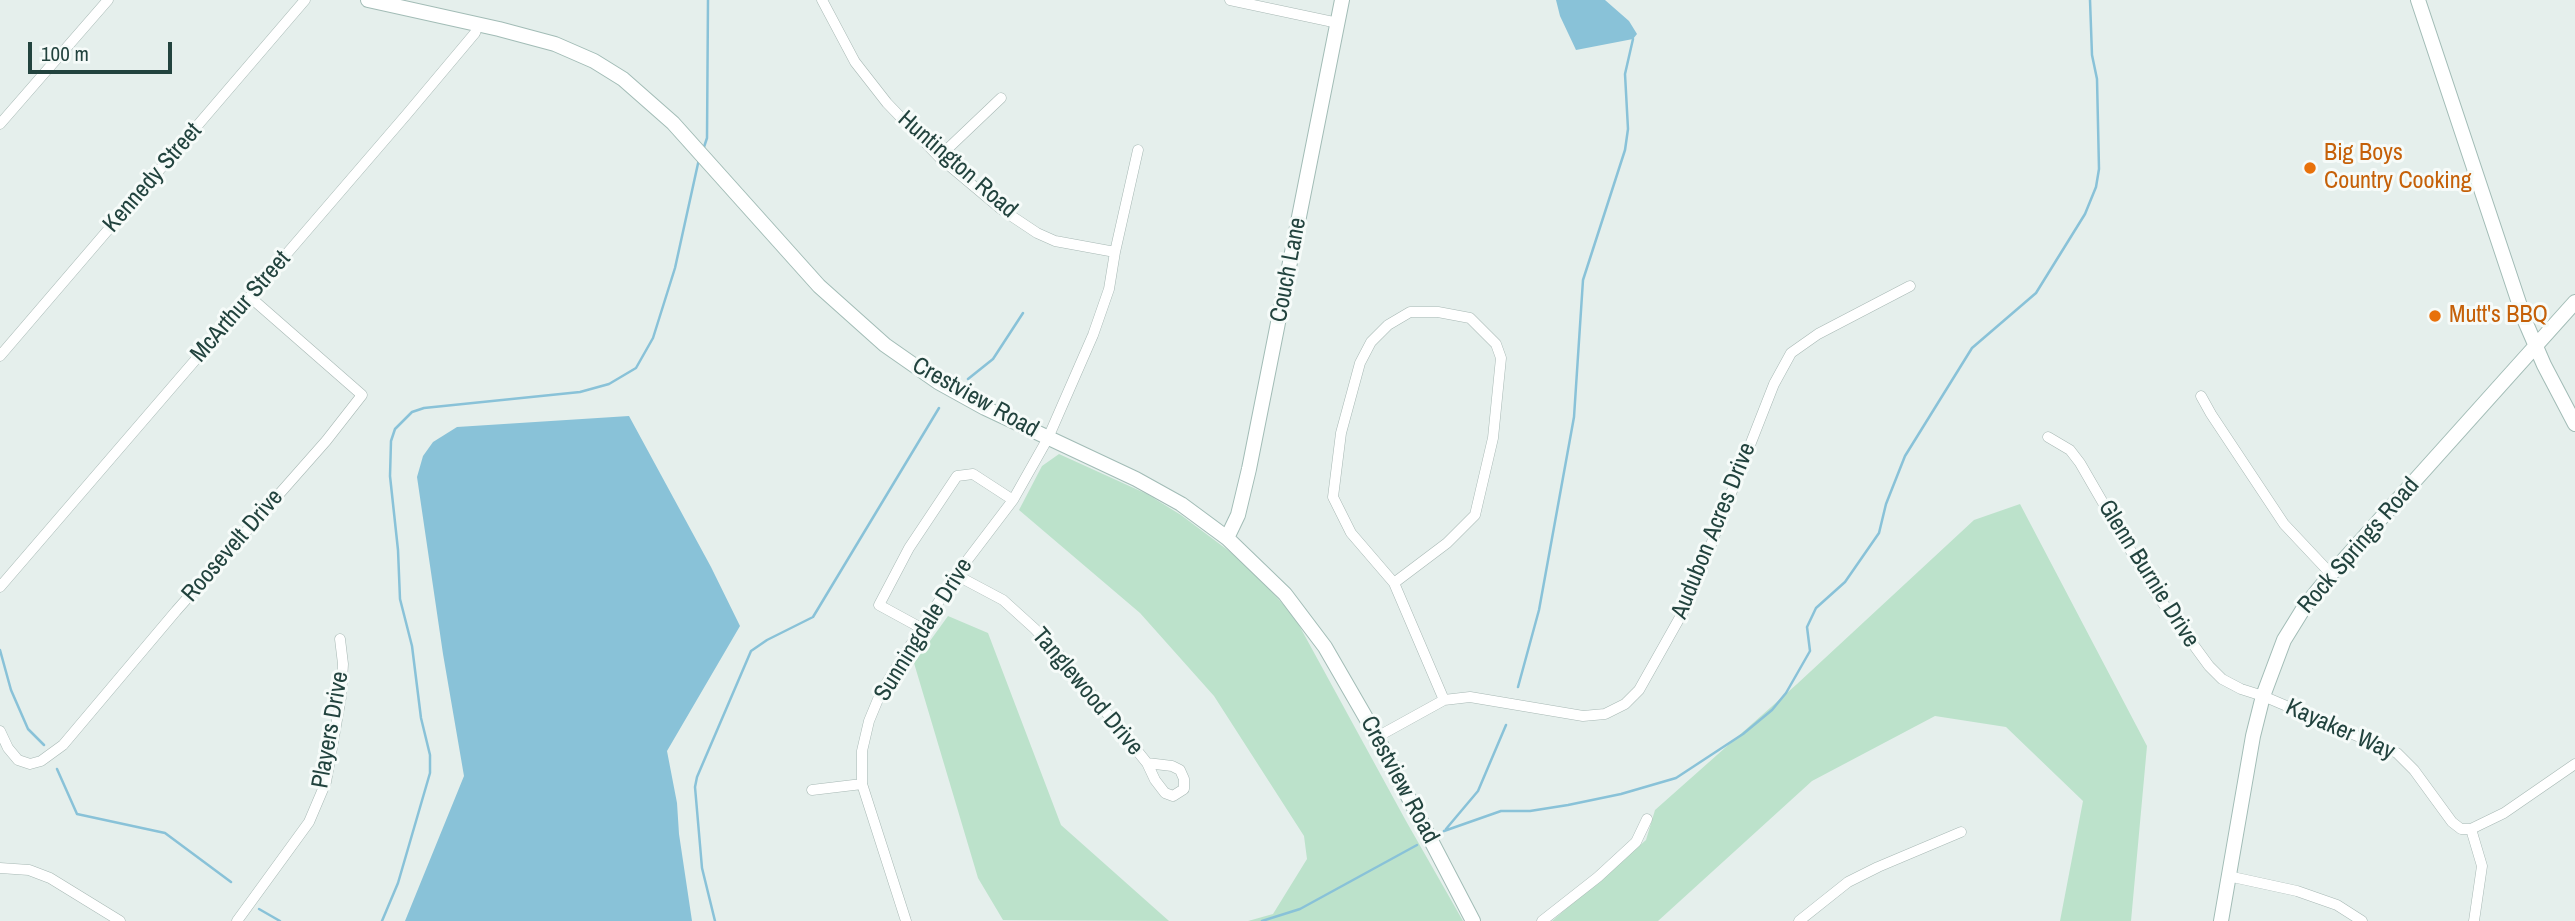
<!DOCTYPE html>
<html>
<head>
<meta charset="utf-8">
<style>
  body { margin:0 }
  #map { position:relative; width:2575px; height:921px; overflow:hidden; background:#e5efec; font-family:"Archivo Narrow",sans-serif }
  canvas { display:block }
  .scale { position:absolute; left:28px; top:42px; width:144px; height:32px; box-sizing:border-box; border:4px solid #22433e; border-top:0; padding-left:9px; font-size:21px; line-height:24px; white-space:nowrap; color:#22433e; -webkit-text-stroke:5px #f6fbf9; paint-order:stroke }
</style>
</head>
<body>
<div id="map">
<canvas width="2575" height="921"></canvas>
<div class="scale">100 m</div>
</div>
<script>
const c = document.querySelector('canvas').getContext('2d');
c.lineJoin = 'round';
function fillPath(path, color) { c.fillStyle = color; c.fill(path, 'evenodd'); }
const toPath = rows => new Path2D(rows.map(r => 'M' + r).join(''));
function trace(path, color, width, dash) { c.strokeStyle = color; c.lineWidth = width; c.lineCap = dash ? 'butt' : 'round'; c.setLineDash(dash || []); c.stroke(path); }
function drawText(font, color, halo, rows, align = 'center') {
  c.font = font + ' "Archivo Narrow",sans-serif'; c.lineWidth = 6; c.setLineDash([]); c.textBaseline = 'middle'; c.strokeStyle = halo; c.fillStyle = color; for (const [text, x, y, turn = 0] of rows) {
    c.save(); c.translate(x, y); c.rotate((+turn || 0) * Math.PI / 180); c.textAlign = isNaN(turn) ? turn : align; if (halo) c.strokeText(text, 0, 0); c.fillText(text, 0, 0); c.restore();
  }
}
fillPath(toPath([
  [1059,454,1147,494,1181,515,1245,563,1294,616,1406,821,1463,921,1248,921,1273,914,1307,859,1304,836,1214,696,1140,613,1019,510,1042,466],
  [2020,504,2147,746,2131,921,2060,921,2083,801,2006,727,1935,716,1812,781,1658,921,1552,921,1646,840,1655,810,1797,684,1974,520],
  [948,616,988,633,1061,825,1169,921,1003,920,978,878,914,663]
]), '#bce2cb');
fillPath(toPath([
  [1556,0,1605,0,1629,21,1637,34,1633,39,1576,50,1560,16],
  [629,416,711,567,740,626,667,751,677,803,679,834,692,921,405,921,464,776,443,654,417,477,423,456,433,442,457,427]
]), '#89c2d8');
trace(toPath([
  [703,150,707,138,708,0],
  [968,379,993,359,1023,313],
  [0,650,11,690,28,729,44,745],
  [1518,687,1539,610,1574,417,1583,280,1625,150,1628,129,1625,74,1633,39],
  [57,769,77,814,165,833,231,882],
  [1446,829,1478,791,1506,725],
  [1444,831,1501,811,1530,811,1568,805,1621,794,1676,778,1743,734,1772,710,1786,693,1810,651,1807,627,1816,608,1845,582,1879,533,1886,504,1905,456,1972,348,2036,293,2085,214,2096,187,2099,169,2097,79,2092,55,2090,0],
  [259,909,280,921],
  [382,921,398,883,430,773,430,755,421,718,412,646,400,599,398,550,390,476,391,441,395,429,412,412,424,408,580,392,609,384,636,368,653,338,675,268,699,159],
  [715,921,702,868,695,787,697,777,751,651,767,640,813,617,939,408],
  [1262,921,1300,909,1417,845]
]), '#89c2d8', 2.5);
const street = toPath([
  [822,0,855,62,887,103,939,157,1001,209,1037,233,1055,241,1115,252,1109,289,1093,335,1048,438,1013,500,956,575,901,660,881,692,869,721,862,751,862,784,906,921],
  [1230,0,1338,23],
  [0,124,108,0],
  [939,157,1001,98],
  [1115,252,1138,150],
  [0,356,305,0],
  [2201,396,2211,414,2284,524,2331,574],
  [2048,437,2070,450,2080,463,2154,591,2209,666,2222,679,2241,689,2263,696,2397,753,2414,770,2452,822,2461,829,2471,829,2504,813,2575,764],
  [956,575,1003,600,1035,629,1064,660,1147,763,1155,780,1165,793,1173,796,1184,789,1184,779,1180,770,1172,766,1147,763],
  [1394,583,1447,543,1475,515,1493,438,1501,358,1496,344,1470,318,1438,312,1410,312,1388,325,1371,342,1360,363,1341,433,1333,497,1351,533,1394,583,1444,700],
  [0,587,407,114,475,33,478,24],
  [923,629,879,605,909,548,957,476,973,474,1013,500],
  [0,731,8,748,18,760,30,764,41,761,63,745,176,611,326,441,362,395,250,297],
  [1377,737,1444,700,1470,697,1583,716,1605,714,1625,704,1639,690,1688,603,1774,384,1791,353,1818,334,1910,286],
  [812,790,862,784],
  [2471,829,2482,866,2474,921],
  [0,868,29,870,50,878,120,921],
  [2228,876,2297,891,2337,905,2362,921],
  [237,921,309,822,326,782,341,697,343,664,340,639],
  [1542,921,1598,877,1636,842,1647,819],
  [1799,921,1848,882,1878,867,1961,832]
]);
const secondary = toPath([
  [368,0,499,29,555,44,594,61,623,79,673,123,819,286,885,345,938,382,985,408,1136,479,1181,504,1227,538,1285,594,1325,647,1377,737,1473,921],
  [2418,0,2525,321,2544,365,2575,424],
  [1227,538,1238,515,1249,469,1342,0],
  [2221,921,2253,736,2263,696,2284,640,2305,606,2331,574,2575,302]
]);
trace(street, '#a7b8b4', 11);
trace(secondary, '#a2bcb6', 16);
trace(street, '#fff', 10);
trace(secondary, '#fff', 14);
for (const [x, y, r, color] of [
  [2310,168,7,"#e8710a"],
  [2435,316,7,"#e8710a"]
]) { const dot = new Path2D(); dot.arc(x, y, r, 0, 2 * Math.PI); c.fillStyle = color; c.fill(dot); trace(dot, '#f6fbf9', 2.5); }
drawText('24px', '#c56008', '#f6fbf9', [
  ["Big Boys",2324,154],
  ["Country Cooking",2324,182],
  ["Mutt's BBQ",2449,316]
], 'left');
drawText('24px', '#22433e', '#f6fbf9', [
  ["Huntington Road",957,165,41],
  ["Kennedy Street",153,178,-49],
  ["Couch Lane",1289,270,-79],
  ["McArthur Street",241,307,-49],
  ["Crestview Road",975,398,29],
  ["Audubon Acres Drive",1714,531,-68],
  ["Roosevelt Drive",233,546,-49],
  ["Rock Springs Road",2359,546,-49],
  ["Glenn Burnie Drive",2148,574,58],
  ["Sunningdale Drive",924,630,-58],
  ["Tanglewood Drive",1087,692,50],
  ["Players Drive",331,730,-80],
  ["Kayaker Way",2340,730,24],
  ["Crestview Road",1399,780,62]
]);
</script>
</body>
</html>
